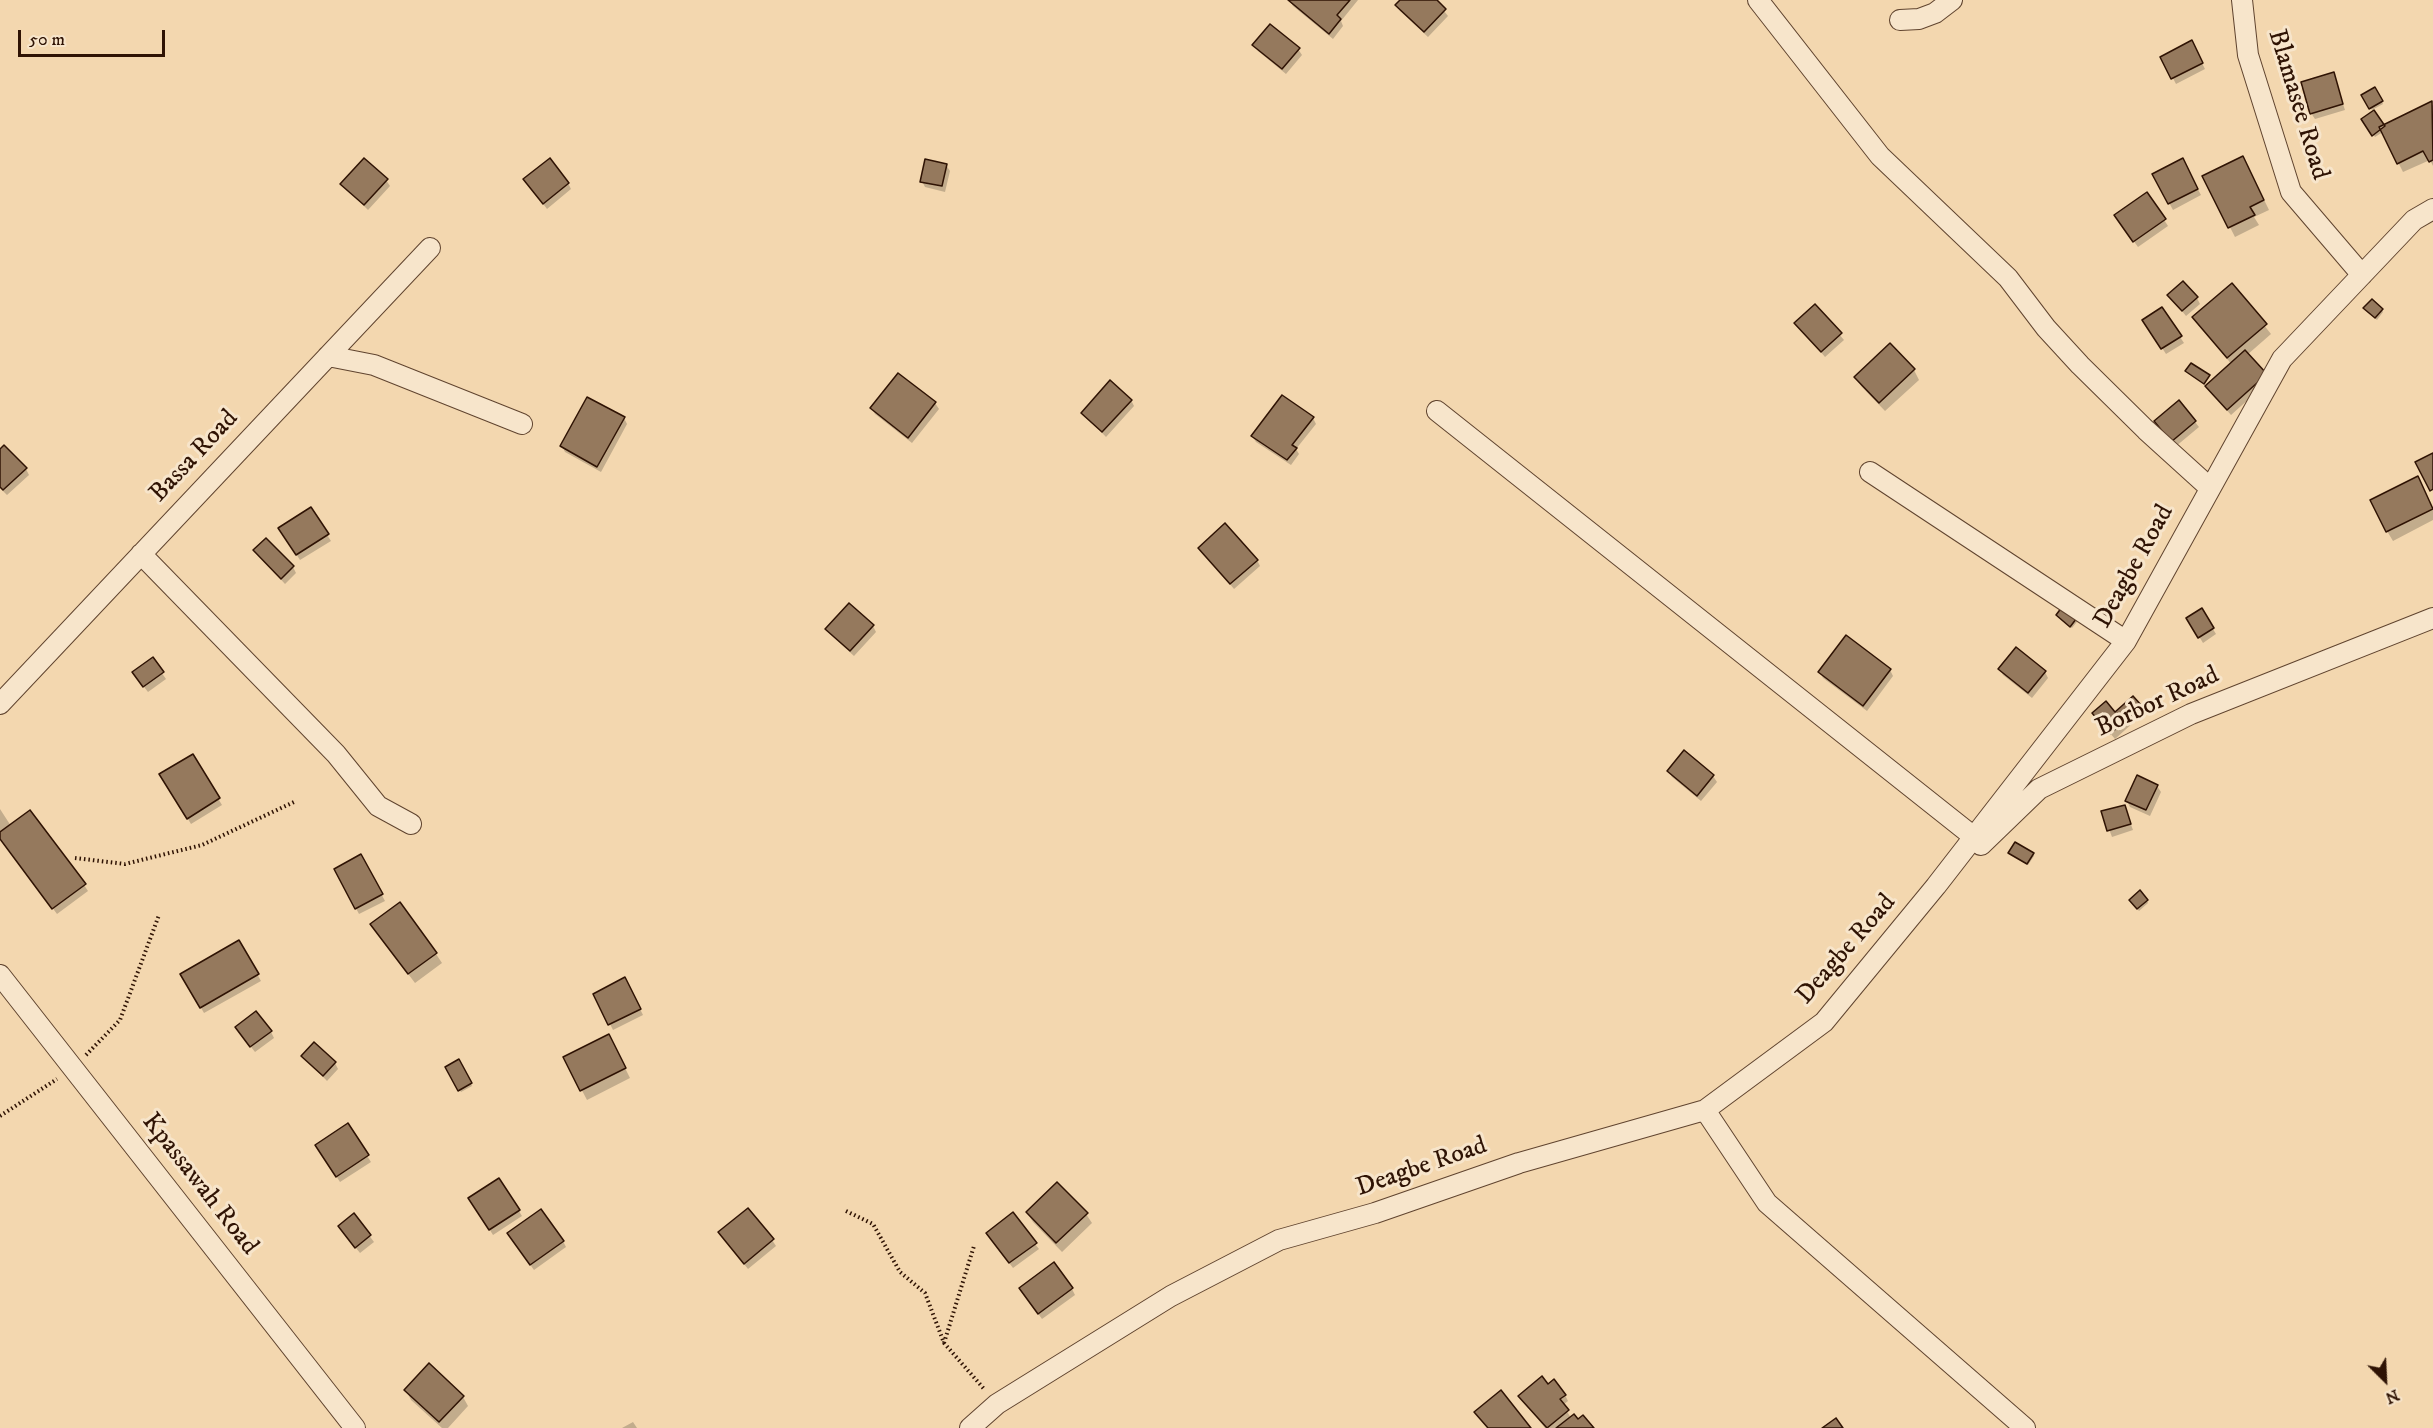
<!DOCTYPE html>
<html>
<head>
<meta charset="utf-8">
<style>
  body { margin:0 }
  #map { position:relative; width:2433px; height:1428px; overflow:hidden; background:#f3d7af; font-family:"IM FELL DW Pica",serif }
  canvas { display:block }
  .north { position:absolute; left:2355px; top:1350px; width:60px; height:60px; -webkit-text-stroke:4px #f7e5cb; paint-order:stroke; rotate:156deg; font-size:16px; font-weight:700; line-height:24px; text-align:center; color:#2f1304 }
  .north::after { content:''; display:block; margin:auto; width:21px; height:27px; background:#2f1304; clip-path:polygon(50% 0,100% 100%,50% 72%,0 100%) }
  .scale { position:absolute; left:18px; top:30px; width:147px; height:27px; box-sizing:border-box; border:3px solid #2f1304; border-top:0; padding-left:8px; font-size:18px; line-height:21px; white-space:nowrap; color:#2f1304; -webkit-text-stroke:4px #f7e5cb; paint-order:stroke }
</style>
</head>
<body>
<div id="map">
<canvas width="2433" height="1428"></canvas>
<div class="north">N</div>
<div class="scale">50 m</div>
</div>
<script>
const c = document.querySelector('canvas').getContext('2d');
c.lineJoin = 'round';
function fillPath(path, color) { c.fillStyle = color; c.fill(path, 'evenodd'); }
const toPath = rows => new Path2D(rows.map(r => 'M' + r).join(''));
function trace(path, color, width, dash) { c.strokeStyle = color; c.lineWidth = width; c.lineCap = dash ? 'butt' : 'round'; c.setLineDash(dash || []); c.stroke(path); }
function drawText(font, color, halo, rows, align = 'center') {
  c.font = font + ' "IM FELL DW Pica",serif'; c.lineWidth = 6; c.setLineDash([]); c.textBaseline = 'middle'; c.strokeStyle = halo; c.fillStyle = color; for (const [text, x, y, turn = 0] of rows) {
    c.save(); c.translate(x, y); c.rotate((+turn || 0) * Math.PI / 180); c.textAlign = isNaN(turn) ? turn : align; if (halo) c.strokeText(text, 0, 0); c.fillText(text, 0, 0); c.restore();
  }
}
fillPath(toPath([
  [1289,0,1358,0,1341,21,1343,26,1333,39,1293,6],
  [1402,0,1435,0,1448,16,1428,37,1400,11,1397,6],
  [2191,42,2205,69,2176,84,2162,57],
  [1254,45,1298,49,1302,55,1286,74,1258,51],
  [2333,74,2345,110,2315,119,2311,113],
  [2375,89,2383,104,2372,110,2363,95],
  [2431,103,2433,106,2433,166,2430,160,2403,172,2383,132,2375,137,2363,119,2383,126],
  [2182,160,2201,195,2173,210,2154,175],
  [946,165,950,171,945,192,925,187,922,181],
  [2248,167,2269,210,2254,217,2259,225,2235,237,2204,176],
  [386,180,390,186,368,210,342,184],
  [568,183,571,189,547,209,529,185],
  [2147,194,2168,226,2138,247,2119,221],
  [2232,285,2271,334,2247,355,2269,381,2231,415,2211,392,2232,365,2194,317],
  [2169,295,2197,298,2200,304,2186,316],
  [1815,306,1844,340,1825,357,1796,323],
  [2382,310,2383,312,2377,320,2367,311],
  [2148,326,2180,337,2184,343,2166,354],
  [1914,370,1919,380,1885,411,1861,386,1856,377],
  [898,375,935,403,939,409,912,443,875,414,872,408],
  [1131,400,1134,406,1106,437,1083,413],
  [624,418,627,424,601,472,565,452,562,446],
  [1313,418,1316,424,1296,449,1299,454,1291,465,1256,442,1252,436],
  [2155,421,2195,422,2199,427,2175,447],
  [0,451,26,469,29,475,7,495,0,488],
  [2423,488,2433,509,2433,520,2393,541,2387,531],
  [310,509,331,541,300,560,283,534],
  [1200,548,1257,560,1260,566,1234,589],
  [255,551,293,567,296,573,285,584],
  [2201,610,2216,634,2203,643,2188,618],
  [2084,613,2072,628,2057,616],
  [873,626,876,632,854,656,831,635,827,629],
  [152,659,166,679,148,692,137,678],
  [2000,669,2045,672,2048,678,2032,698,2003,675],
  [1890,670,1893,676,1867,711,1823,678,1820,672],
  [2141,707,2144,713,2115,739,2094,714,2115,714],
  [1684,752,1713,776,1717,782,1701,801,1672,777,1668,771],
  [192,756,222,805,191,824,161,775],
  [2157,786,2161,792,2150,816,2130,807,2127,801],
  [2124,806,2133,830,2112,837,2103,813],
  [0,809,11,826,84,885,88,891,57,914,0,837],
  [2010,853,2033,854,2034,856,2028,865],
  [361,856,385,901,359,914,336,870],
  [2147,901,2148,903,2139,911,2132,903],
  [378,934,436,954,442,963,415,983],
  [239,942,261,981,204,1013,182,975],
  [628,985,643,1015,613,1030,595,994],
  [271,1032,274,1038,255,1052,240,1033],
  [614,1046,630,1078,587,1100,565,1058],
  [303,1056,335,1063,338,1069,327,1081],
  [458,1061,472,1086,461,1092,447,1068],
  [347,1125,371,1162,340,1182,320,1151],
  [499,1180,522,1216,493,1235,470,1198],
  [1027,1213,1086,1214,1092,1223,1062,1252,1033,1222],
  [354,1215,374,1242,360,1253,343,1232],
  [723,1238,772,1240,776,1246,748,1269],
  [991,1239,1035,1244,1039,1249,1013,1268],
  [512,1240,563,1241,566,1247,534,1270],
  [1072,1289,1075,1295,1042,1319,1024,1294],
  [1548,1386,1565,1395,1568,1401,1563,1405,1571,1418,1592,1428,1545,1428,1524,1402],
  [406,1390,463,1397,468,1406,448,1428,442,1428,411,1400],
  [633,1422,637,1428,622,1428]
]), '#0003');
const building = toPath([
  [1288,0,1350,0,1337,15,1341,19,1329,34,1288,0],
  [1400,0,1437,0,1446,9,1424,32,1395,5,1400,0],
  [1270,24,1300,48,1282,69,1252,45,1270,24],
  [2192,40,2203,63,2171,79,2160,57,2192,40],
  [2334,72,2343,104,2310,114,2301,82,2334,72],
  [2375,87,2383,101,2369,109,2361,95,2375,87],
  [2432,101,2433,160,2429,162,2423,151,2397,164,2379,127,2432,101],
  [2374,110,2385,126,2372,136,2361,119,2374,110],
  [2243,156,2264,200,2250,207,2255,215,2228,228,2202,176,2243,156],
  [364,158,388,179,364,205,340,184,364,158],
  [550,158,569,183,543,204,523,179,550,158],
  [2183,158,2198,189,2168,204,2152,174,2183,158],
  [925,159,947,164,942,186,920,182,925,159],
  [2147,192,2166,219,2133,242,2114,215,2147,192],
  [2183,281,2198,297,2182,311,2167,295,2183,281],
  [2232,283,2267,324,2227,358,2192,317,2232,283],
  [2372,299,2383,309,2375,318,2363,308,2372,299],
  [1815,304,1842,333,1821,352,1794,323,1815,304],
  [2162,307,2182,336,2161,349,2142,320,2162,307],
  [1890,343,1915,369,1879,403,1854,377,1890,343],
  [2245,350,2267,374,2227,410,2205,386,2245,350],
  [2191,363,2210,375,2204,384,2185,371,2191,363],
  [898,373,936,402,908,438,870,408,898,373],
  [1110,380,1132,400,1102,432,1081,413,1110,380],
  [1282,395,1314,417,1292,445,1297,448,1287,460,1251,436,1282,395],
  [587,397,625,417,597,467,560,446,587,397],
  [2179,400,2196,421,2171,442,2154,421,2179,400],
  [4,445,27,468,3,490,0,487,0,449,4,445],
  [2433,453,2433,489,2430,491,2415,462,2433,453],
  [2418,476,2433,509,2386,532,2370,500,2418,476],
  [311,507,329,534,296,555,278,528,311,507],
  [1225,523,1258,560,1230,584,1198,548,1225,523],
  [266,538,294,566,281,579,253,550,266,538],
  [2068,599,2083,610,2070,627,2056,615,2068,599],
  [849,603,874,625,850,651,825,629,849,603],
  [2202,608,2214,628,2198,638,2186,618,2202,608],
  [1846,635,1891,669,1863,706,1818,672,1846,635],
  [2016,647,2046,671,2028,693,1998,669,2016,647],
  [153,657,164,672,143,687,132,672,153,657],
  [2133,696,2142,706,2110,734,2092,713,2106,701,2115,712,2133,696],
  [1684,750,1714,775,1697,796,1667,771,1684,750],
  [193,754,220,798,187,819,159,774,193,754],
  [2137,775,2158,785,2146,810,2125,801,2137,775],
  [2125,805,2131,824,2107,831,2101,811,2125,805],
  [30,810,86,884,52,909,0,839,0,832,30,810],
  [2015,842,2034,853,2027,864,2008,853,2015,842],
  [361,854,383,894,355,909,334,869,361,854],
  [2140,890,2148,900,2137,909,2129,900,2140,890],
  [400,902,437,953,408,974,370,924,400,902],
  [239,940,259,974,200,1008,180,974,239,940],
  [625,977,641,1009,608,1025,593,994,625,977],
  [256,1011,272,1031,250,1047,235,1027,256,1011],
  [609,1034,626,1068,580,1091,563,1057,609,1034],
  [314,1042,336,1062,323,1076,301,1056,314,1042],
  [459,1059,472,1083,458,1091,445,1067,459,1059],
  [348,1123,369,1155,336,1177,315,1145,348,1123],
  [499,1178,520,1210,489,1230,468,1198,499,1178],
  [1057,1182,1088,1213,1056,1243,1026,1212,1057,1182],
  [748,1208,774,1239,744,1264,718,1232,748,1208],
  [541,1209,564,1241,530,1265,507,1233,541,1209],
  [1013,1212,1037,1243,1009,1263,986,1233,1013,1212],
  [354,1213,371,1235,355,1248,338,1226,354,1213],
  [1054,1262,1073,1288,1038,1314,1019,1288,1054,1262],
  [429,1363,464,1396,439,1422,404,1390,429,1363],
  [1542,1376,1548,1384,1554,1379,1566,1395,1560,1399,1569,1410,1547,1428,1518,1396,1542,1376],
  [1501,1390,1531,1428,1488,1428,1474,1412,1501,1390],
  [1574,1414,1578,1419,1583,1415,1594,1428,1556,1428,1574,1414],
  [1836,1418,1843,1428,1822,1428,1836,1418]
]);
fillPath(building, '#95795d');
trace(building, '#2f1304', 1.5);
const minor = toPath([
  [1758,0,1880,156,2008,278,2046,328,2080,365,2146,430,2210,488],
  [2242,0,2248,55,2291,192,2362,275],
  [1900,20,1919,19,1935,13,1952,0],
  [328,356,374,365,522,424],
  [1437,411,1974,837],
  [1870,472,2126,641],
  [141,554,336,754,378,806,411,824],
  [0,704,430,248],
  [1981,845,2039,789,2191,714,2433,618],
  [0,975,355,1428],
  [1705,1110,1767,1203,2025,1428],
  [970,1428,997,1404,1171,1296,1279,1240,1375,1213,1519,1163,1705,1110,1824,1022,1936,886,2126,641,2282,359,2414,220,2433,209]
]);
trace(minor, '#60442f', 22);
trace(toPath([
  [75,858,125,864,202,845,294,802],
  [86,1055,120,1020,159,915],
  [0,1116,57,1079],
  [846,1211,873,1224,900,1272,925,1293,944,1343,985,1390],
  [944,1343,974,1246]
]), '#2f1304', 4, [1.5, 3]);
trace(minor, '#f7e5cb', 20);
drawText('26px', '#2f1304', '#f7e5cb', [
  ["Blamasee Road",2297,105,73],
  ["Bassa Road",195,457,-47],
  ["Deagbe Road",2135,567,-61],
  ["Borbor Road",2158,703,-25],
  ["Deagbe Road",1847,950,-49],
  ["Deagbe Road",1422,1168,-19],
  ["Kpassawah Road",199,1185,52]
]);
</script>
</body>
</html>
